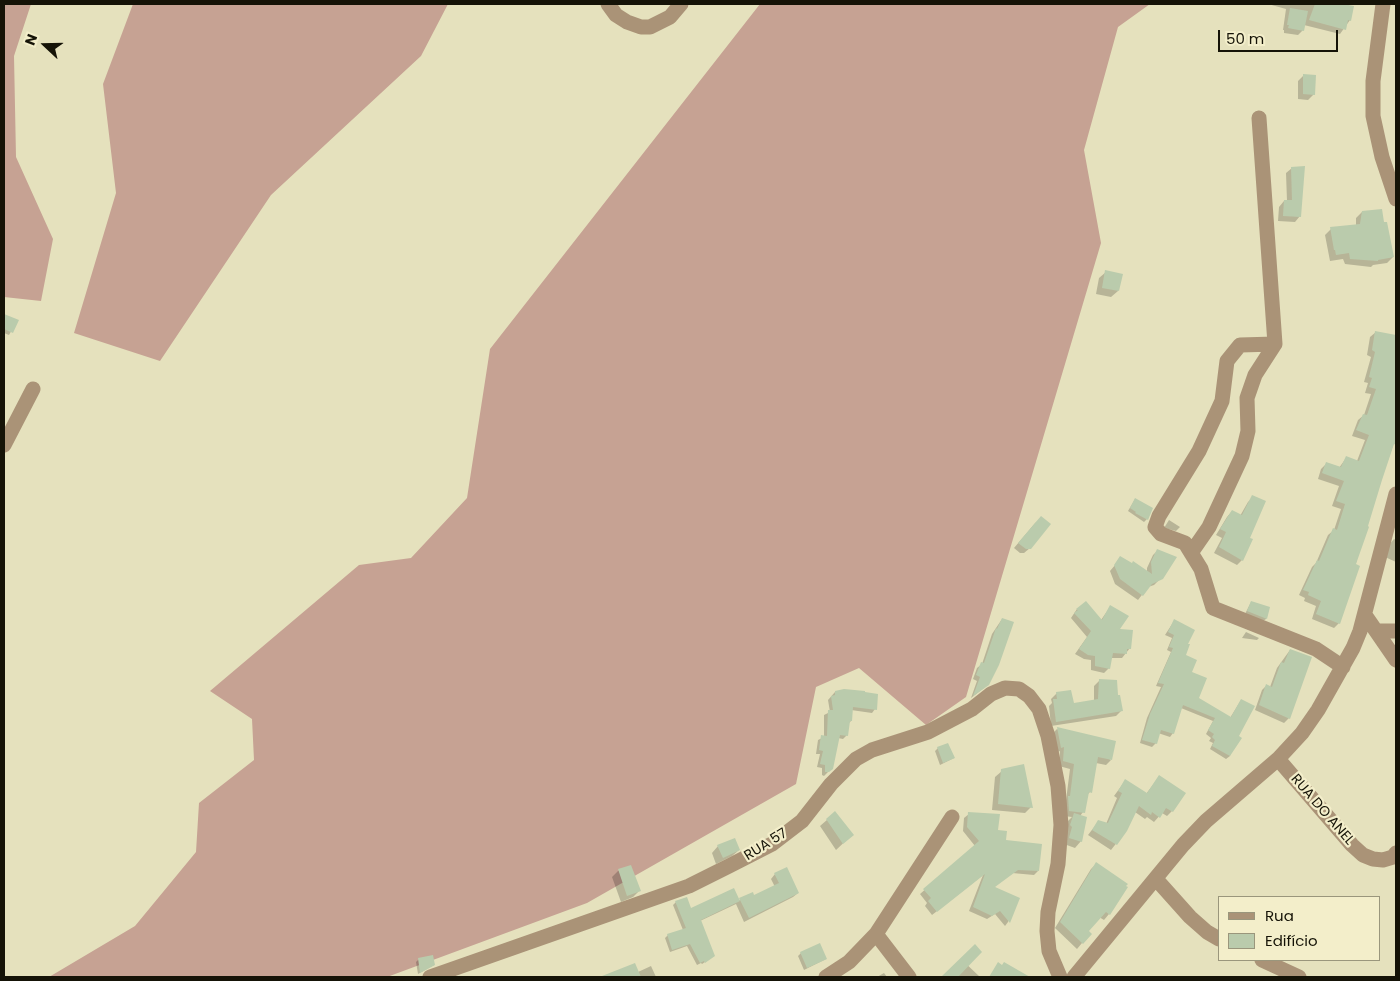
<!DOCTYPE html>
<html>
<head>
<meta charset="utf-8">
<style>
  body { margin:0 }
  #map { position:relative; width:1400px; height:981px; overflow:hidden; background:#e5e1bd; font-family:Poppins,sans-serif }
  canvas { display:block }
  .frame { position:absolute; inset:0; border:5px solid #151307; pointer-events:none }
  .legend { position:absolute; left:1218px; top:896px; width:162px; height:65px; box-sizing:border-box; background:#f3eeca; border:1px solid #9a967c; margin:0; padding:6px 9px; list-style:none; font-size:15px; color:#151307 }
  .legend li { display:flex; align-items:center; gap:10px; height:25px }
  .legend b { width:25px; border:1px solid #9a967c }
  .north { position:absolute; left:20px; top:20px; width:50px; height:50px; -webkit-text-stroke:4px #f3eeca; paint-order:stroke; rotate:291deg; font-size:14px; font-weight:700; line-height:20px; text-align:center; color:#151307 }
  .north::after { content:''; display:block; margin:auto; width:18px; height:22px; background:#151307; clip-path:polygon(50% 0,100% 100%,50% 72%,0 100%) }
  .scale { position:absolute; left:1218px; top:30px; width:120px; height:22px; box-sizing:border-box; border:2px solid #151307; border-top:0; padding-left:6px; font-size:15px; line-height:18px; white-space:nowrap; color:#151307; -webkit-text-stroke:4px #f3eeca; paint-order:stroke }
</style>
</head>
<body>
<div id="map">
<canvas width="1400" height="981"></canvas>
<div class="frame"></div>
<ul class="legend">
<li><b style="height:6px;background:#aa9377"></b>Rua</li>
<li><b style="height:14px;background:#bacbac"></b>Edifício</li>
</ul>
<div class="north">N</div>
<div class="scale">50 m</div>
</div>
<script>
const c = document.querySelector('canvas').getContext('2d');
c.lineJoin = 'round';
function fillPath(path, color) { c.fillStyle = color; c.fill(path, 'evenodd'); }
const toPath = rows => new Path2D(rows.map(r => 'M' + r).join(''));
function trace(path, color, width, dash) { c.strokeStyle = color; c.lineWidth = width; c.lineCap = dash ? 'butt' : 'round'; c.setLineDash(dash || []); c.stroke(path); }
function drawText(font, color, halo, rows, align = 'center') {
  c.font = font + ' Poppins,sans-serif'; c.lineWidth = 4.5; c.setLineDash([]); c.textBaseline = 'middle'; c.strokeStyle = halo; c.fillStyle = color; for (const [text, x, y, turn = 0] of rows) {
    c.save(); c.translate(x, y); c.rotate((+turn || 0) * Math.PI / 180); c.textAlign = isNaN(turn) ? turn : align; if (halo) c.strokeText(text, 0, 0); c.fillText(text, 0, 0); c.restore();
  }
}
fillPath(toPath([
  [4,4,31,4,14,56,16,157,53,239,41,301,4,297],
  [133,4,448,4,421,56,271,195,160,361,74,333,116,193,103,84],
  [760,4,1150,4,1118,27,1084,150,1101,243,966,697,926,725,859,668,816,687,796,784,587,903,387,977,49,977,135,926,196,852,199,803,254,760,252,719,210,691,359,565,411,558,467,498,490,349]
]), '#c6a293');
fillPath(toPath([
  [1268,4,1336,4,1353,7,1350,20,1340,34,1304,25,1303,30,1298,35,1284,33,1284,30,1283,30,1286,9],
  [1304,75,1314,94,1308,100,1298,99,1298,81],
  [1292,168,1300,216,1295,222,1278,221,1279,207,1284,201,1287,201,1286,173],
  [1362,212,1383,223,1393,257,1387,263,1373,265,1371,267,1345,264,1343,259,1330,261,1325,235,1331,229,1356,226,1356,218],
  [1106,272,1121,275,1118,291,1111,297,1096,294,1099,278],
  [4,315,17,321,9,335,4,333],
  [1376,332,1396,336,1396,363,1394,373,1396,374,1396,437,1373,503,1339,623,1334,628,1312,619,1316,606,1304,601,1305,598,1299,595,1312,567,1316,563,1328,535,1334,530,1341,509,1332,506,1339,486,1318,479,1321,469,1327,463,1339,468,1346,458,1357,461,1365,440,1352,436,1358,420,1364,415,1371,394,1365,393,1368,383,1364,382,1371,357,1367,355,1370,337],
  [1253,497,1248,538,1242,560,1237,565,1214,553,1222,538,1216,535,1227,517,1232,511,1240,516,1248,502],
  [1135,499,1147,519,1144,522,1128,511],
  [1169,520,1180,527,1176,531,1164,528],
  [1036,522,1030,548,1024,553,1020,553,1014,548],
  [1394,539,1396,540,1396,562,1385,557,1388,546],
  [1158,550,1160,579,1154,585,1148,587,1138,600,1115,584,1110,571,1121,558,1147,572,1147,568,1153,555],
  [1251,602,1268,608,1266,619,1263,621,1245,614],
  [1110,607,1118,630,1130,648,1122,658,1111,658,1109,668,1104,673,1091,670,1091,660,1084,659,1075,654,1087,637,1071,618,1077,609,1101,620],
  [1002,619,984,688,971,698,977,681,973,679,977,668,982,664,992,634],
  [1174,621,1186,644,1184,656,1197,699,1230,718,1241,700,1230,756,1226,759,1210,749,1213,743,1209,741,1211,738,1206,734,1213,721,1181,708,1173,733,1170,737,1158,733,1156,743,1152,747,1140,743,1147,718,1161,687,1156,686,1171,652,1167,650,1172,638,1165,635],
  [1246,632,1259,638,1257,640,1242,638],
  [1290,650,1289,718,1284,723,1255,710,1262,690,1266,686,1270,687,1277,668],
  [1100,680,1116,697,1122,710,1116,716,1051,726,1049,706,1052,703,1051,699,1057,693,1073,704,1094,701,1094,686],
  [835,692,875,709,872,713,851,710,851,721,849,723,847,735,843,739,838,738,832,768,824,776,822,775,822,768,817,767,820,754,816,754,818,740,824,737,824,715,830,712,828,700],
  [1057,729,1111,760,1106,765,1096,763,1090,792,1087,795,1083,812,1080,816,1081,841,1075,848,1064,844,1068,821,1072,817,1064,816,1070,769,1059,766,1060,751,1056,753,1052,734],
  [938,748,954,758,940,765,935,751],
  [1002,771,1031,807,1025,813,992,810,995,777],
  [1159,777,1172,811,1167,816,1162,813,1154,822,1147,817,1145,819,1135,812,1126,831,1111,850,1088,835,1098,822,1106,824,1117,798,1114,796,1125,781,1146,794],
  [835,813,852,835,836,850,820,826],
  [969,814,997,831,1004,841,1038,871,1034,875,1012,873,994,887,1018,899,1008,922,1005,926,995,914,987,919,969,911,983,875,932,915,925,906,927,903,920,894,975,846,963,831,964,818],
  [718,846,739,850,732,856,716,864,712,853],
  [1096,864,1109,914,1104,920,1099,917,1087,931,1082,943,1077,949,1055,928,1091,869],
  [630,866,639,891,633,897,621,902,612,877,618,871],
  [775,874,798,893,793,897,744,922,736,904,700,921,711,958,702,964,701,963,697,965,687,946,670,952,665,938,668,935,683,930,673,905,676,902,691,910,754,897,775,887,771,879],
  [801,953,826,959,804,970,798,956],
  [961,959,980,977,943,977],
  [418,960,434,965,418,974,416,962],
  [635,965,638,972,651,966,656,977,603,977],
  [884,973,887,977,877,977]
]), '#0003');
fillPath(toPath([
  [1315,4,1343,4,1354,6,1351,21,1348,20,1346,30,1309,20],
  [1290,8,1308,11,1304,31,1288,28,1289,25,1287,25],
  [1303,74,1316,75,1315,95,1303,94],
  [1305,166,1301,217,1283,216,1284,200,1292,200,1291,167],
  [1382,209,1384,222,1387,222,1394,257,1378,260,1378,261,1350,259,1349,253,1336,255,1335,250,1334,250,1330,227,1360,224,1362,211],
  [1105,270,1123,274,1119,291,1102,288],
  [4,314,19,320,13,333,4,329],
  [1375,331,1396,335,1396,445,1394,444,1382,480,1368,526,1369,527,1356,564,1360,566,1340,624,1316,614,1321,601,1308,595,1309,592,1303,590,1317,560,1319,561,1333,528,1337,530,1345,504,1336,501,1344,481,1322,473,1326,462,1341,467,1346,456,1359,461,1369,435,1356,430,1363,414,1367,415,1376,389,1369,387,1372,378,1369,377,1375,352,1372,350],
  [1252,495,1266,501,1250,538,1253,539,1243,561,1219,547,1226,532,1220,529,1232,510,1242,515],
  [1135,498,1153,508,1148,520,1135,513,1136,512,1130,508],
  [1041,516,1051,524,1031,549,1026,549,1018,543],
  [1157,549,1177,557,1163,579,1152,584,1143,596,1120,579,1114,565,1120,556,1132,563,1133,561,1152,574,1151,562],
  [1086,601,1102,620,1110,605,1129,616,1120,629,1133,630,1131,649,1127,649,1127,654,1113,653,1110,669,1095,666,1095,656,1088,655,1079,649,1091,631,1074,613,1078,610,1076,609],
  [1251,601,1270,607,1267,619,1247,611],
  [1002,618,1014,622,999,665,989,685,973,696,980,677,976,675,981,662,984,663,996,628,997,629],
  [1174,619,1195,630,1188,644,1190,644,1186,655,1197,660,1192,672,1207,678,1199,698,1231,717,1241,699,1255,706,1239,736,1242,738,1230,756,1212,746,1215,740,1212,737,1214,734,1208,730,1215,718,1183,705,1174,734,1161,730,1157,744,1142,740,1150,714,1164,684,1158,683,1173,648,1169,647,1174,635,1168,632],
  [1290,649,1312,657,1290,719,1259,705,1266,684,1272,687,1281,662,1284,663],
  [1099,679,1117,680,1118,695,1120,695,1123,711,1056,722,1053,699,1057,699,1056,692,1071,690,1074,703,1098,699],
  [844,689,865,691,865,692,878,694,877,710,853,707,852,721,850,721,848,736,840,735,833,769,829,772,825,772,825,765,820,764,823,751,819,750,821,735,827,736,828,710,833,710,831,696,835,695,835,691],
  [1057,727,1116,741,1112,760,1098,757,1092,793,1089,792,1085,813,1069,811,1068,796,1070,796,1074,764,1063,761,1064,747,1061,748],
  [948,743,955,758,943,763,937,747],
  [1024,764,1033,808,998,804,1001,769],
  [1159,775,1186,793,1173,812,1166,808,1160,818,1152,812,1151,815,1139,806,1127,831,1117,845,1092,830,1098,820,1108,823,1122,793,1118,791,1125,779,1147,793],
  [835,811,854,835,843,844,826,819],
  [968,812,1000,814,998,830,1007,831,1006,840,1042,844,1039,871,1018,870,995,887,1020,898,1010,923,1000,911,992,916,973,907,985,874,937,912,928,901,931,898,923,889,979,841,967,827],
  [1074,813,1087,817,1082,842,1069,838,1072,827,1070,825],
  [735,838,740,850,723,858,717,845],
  [1096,862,1128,884,1126,886,1128,887,1110,915,1106,912,1089,931,1092,934,1083,944,1060,922],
  [631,865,641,891,627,896,618,869],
  [787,867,799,893,749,918,739,898,753,892,754,895,779,883,774,873],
  [734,888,740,901,701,920,715,956,705,963,704,961,700,963,690,944,672,950,667,934,686,928,675,901,687,897,691,908],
  [820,943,827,959,807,968,800,952],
  [975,944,982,952,958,977,941,977],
  [433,955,435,965,420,973,418,958],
  [998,962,1002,965,1004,962,1030,977,989,977],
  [635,963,641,977,602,977,602,976]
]), '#bacbac');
trace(toPath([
  [608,4,616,15,627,22,641,27,650,27,670,17,681,4],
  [1383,4,1373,81,1373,116,1382,157,1396,199],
  [1259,118,1275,344,1240,345,1227,361,1222,401,1199,451,1159,516,1155,527,1161,534,1185,543,1201,569,1213,608,1316,649,1343,667],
  [4,445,33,389],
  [1191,553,1209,527,1242,456,1248,431,1247,398,1255,375,1275,344],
  [1365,615,1396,660],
  [1376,631,1396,631],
  [1278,759,1352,845,1363,855,1373,859,1383,860,1393,857,1396,853],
  [1156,879,1190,917,1207,932,1219,939],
  [876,934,909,977],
  [1262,960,1299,977],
  [430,977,689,886,729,866,772,844,802,821,831,784,856,759,872,750,928,732,972,709,991,694,1005,688,1019,689,1029,696,1039,709,1048,736,1058,786,1061,825,1058,864,1048,912,1047,931,1049,951,1060,977],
  [826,977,849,962,876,934,952,817],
  [1074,977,1183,845,1206,821,1278,759,1302,733,1318,710,1353,648,1360,631,1396,494]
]), '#aa9377', 15);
drawText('14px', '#151307', '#f3eeca', [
  ["RUA DO ANEL",1322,810,49],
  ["RUA 57",766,845,-32]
]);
</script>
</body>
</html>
